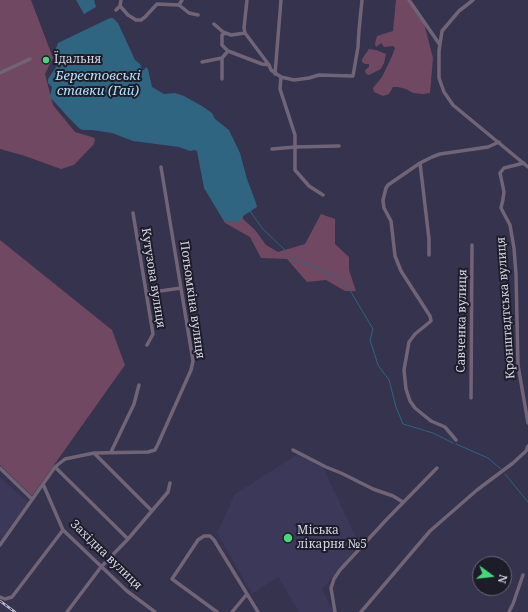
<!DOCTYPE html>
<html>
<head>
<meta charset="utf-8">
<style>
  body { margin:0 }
  #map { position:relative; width:528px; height:612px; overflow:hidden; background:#35334d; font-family:"Noto Serif",serif }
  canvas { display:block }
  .north { position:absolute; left:472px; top:556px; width:40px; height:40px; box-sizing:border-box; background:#1d1c29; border:1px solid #676675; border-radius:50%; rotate:105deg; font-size:11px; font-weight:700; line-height:16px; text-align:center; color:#d6d5e6 }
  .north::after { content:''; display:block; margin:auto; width:14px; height:18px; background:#46d779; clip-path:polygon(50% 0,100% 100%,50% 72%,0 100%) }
</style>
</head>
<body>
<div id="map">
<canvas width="528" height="612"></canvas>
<div class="north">N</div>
</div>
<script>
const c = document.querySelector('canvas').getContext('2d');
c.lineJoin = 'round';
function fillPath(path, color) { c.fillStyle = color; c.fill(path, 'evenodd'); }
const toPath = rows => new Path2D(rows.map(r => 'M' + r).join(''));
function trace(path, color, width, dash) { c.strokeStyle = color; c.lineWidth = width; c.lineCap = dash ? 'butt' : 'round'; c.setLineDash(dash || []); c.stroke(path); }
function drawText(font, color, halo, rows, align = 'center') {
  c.font = font + ' "Noto Serif",serif'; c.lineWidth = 4; c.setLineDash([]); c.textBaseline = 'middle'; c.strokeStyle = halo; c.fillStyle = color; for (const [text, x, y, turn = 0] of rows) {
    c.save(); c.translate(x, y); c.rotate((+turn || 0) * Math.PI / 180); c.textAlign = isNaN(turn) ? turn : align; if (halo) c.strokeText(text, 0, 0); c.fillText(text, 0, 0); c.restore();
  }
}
fillPath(toPath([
  [298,454,323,468,359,543,341,569,322,589,334,612,299,612,278,577,252,594,217,533,235,494],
  [0,477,28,502,0,542]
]), '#3c3859');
fillPath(toPath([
  [0,0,31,0,53,58,45,74,53,105,75,132,95,138,94,144,74,165,61,169,25,156,0,149],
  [396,0,408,0,424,23,433,58,430,93,423,94,413,93,406,89,398,87,393,87,389,94,383,96,374,92,373,88,382,77,392,56,395,48,393,46,384,47,381,43,376,47,375,44,377,36,393,31],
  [369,49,376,50,386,54,384,63,381,69,369,75,366,74,365,70,369,67,369,64,365,64,362,62,362,59],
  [321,214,335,219,335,244,349,257,349,270,356,291,345,291,326,280,307,282,287,259,261,258,250,237,225,223,222,218,231,222,243,216,243,219,255,230,266,245,278,252,305,244],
  [0,240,112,330,125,365,32,496,0,465]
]), '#714861');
fillPath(toPath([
  [76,0,94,0,96,7,84,14],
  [110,18,113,18,118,23,135,60,140,64,142,70,144,70,146,67,148,69,152,87,164,94,175,93,184,96,202,106,212,113,215,119,229,130,240,153,247,179,256,203,257,207,243,216,238,223,234,221,231,222,226,221,222,218,204,188,197,151,194,150,190,151,179,147,133,141,112,133,92,130,84,130,80,129,68,117,50,97,52,87,48,83,48,79,58,64,55,51,58,43]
]), '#2f6581');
trace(toPath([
  [250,211,262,228,288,253],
  [292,258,333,275,348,287,373,329,370,340,378,365,389,380,396,407,403,424,433,433,453,443],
  [456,444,488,458,501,469],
  [505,474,528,502]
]), '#2f6581', 1);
trace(toPath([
  [182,0,179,5,189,13,198,15],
  [247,0,244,28,245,33,269,65,271,70,281,77,294,80,309,78,319,75,353,76,358,47,359,30,362,0],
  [409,0,440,45],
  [473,0,459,11,442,31,439,51,439,78,444,92,453,105,528,167],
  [120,6,128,15,136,20,141,20,145,17,157,4,179,5],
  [116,10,120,6,121,0],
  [214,24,223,32,231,35,245,33],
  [228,51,262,64,269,65],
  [202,62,222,58],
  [0,73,30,59],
  [275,74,281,0],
  [281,77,280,89,295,135,295,147,339,146],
  [222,79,222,58,228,51,222,45,222,35,225,33],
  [272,149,295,147,295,170,309,186,323,195],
  [420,163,429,239,429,255],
  [524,163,504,168,500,173,504,192,503,199,501,208,510,225,514,248,516,274,518,365,528,423],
  [133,213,153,334,147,345],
  [146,293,181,288],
  [471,398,472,245],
  [456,440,445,427,431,421,415,408,410,401,406,389,404,370,409,342,415,334,431,321,430,316,401,271,395,256,391,221,384,208,383,200,386,188,388,185,420,163,432,157,440,154,488,147,499,142],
  [293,450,326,467,341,473,373,489,393,496,403,502],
  [111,452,134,404,139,385],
  [94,453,152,511],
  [55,467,128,539],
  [0,468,32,499],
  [43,484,63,530,127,591,155,612],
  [0,545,55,467,65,459,94,453,148,452,155,450,158,444,191,370,193,361,161,167],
  [0,597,5,599,12,597,63,530],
  [67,612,101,567,128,539,168,492,170,483],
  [217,612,172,579,198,540,204,536,210,536,214,540,258,612],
  [232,612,247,594],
  [335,612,331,588,334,579,340,570,387,519,437,468],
  [361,612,430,531,477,490,513,463,526,451,528,446],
  [509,612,513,604,523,575]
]), '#716477', 3.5);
const rail = toPath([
  [0,601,15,612]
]);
trace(rail, '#bdbcce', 2.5);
trace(rail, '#1d1c29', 1, [3]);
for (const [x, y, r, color] of [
  [46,60,4,"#46d779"],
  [288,538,5,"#46d779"]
]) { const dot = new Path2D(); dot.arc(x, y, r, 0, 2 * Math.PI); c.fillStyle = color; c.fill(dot); trace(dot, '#1d1c29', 1.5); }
drawText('12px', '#d6d5e6', '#1d1c29', [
  ["Їдальня",54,60],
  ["Міська",297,531],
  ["лікарня №5",297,545]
], 'left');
drawText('12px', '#d6d5e6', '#1d1c29', [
  ["Кутузова вулиця",153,278,81],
  ["Потьомкіна вулиця",192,300,82],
  ["Кронштадтська вулиця",506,308,-94],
  ["Савченка вулиця",462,321,-89],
  ["Західна вулиця",106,555,44]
]);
drawText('italic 13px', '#b4e3fe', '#1d1c29', [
  ["Берестовські",98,76],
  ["ставки (Гай)",98,91]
]);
</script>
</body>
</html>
